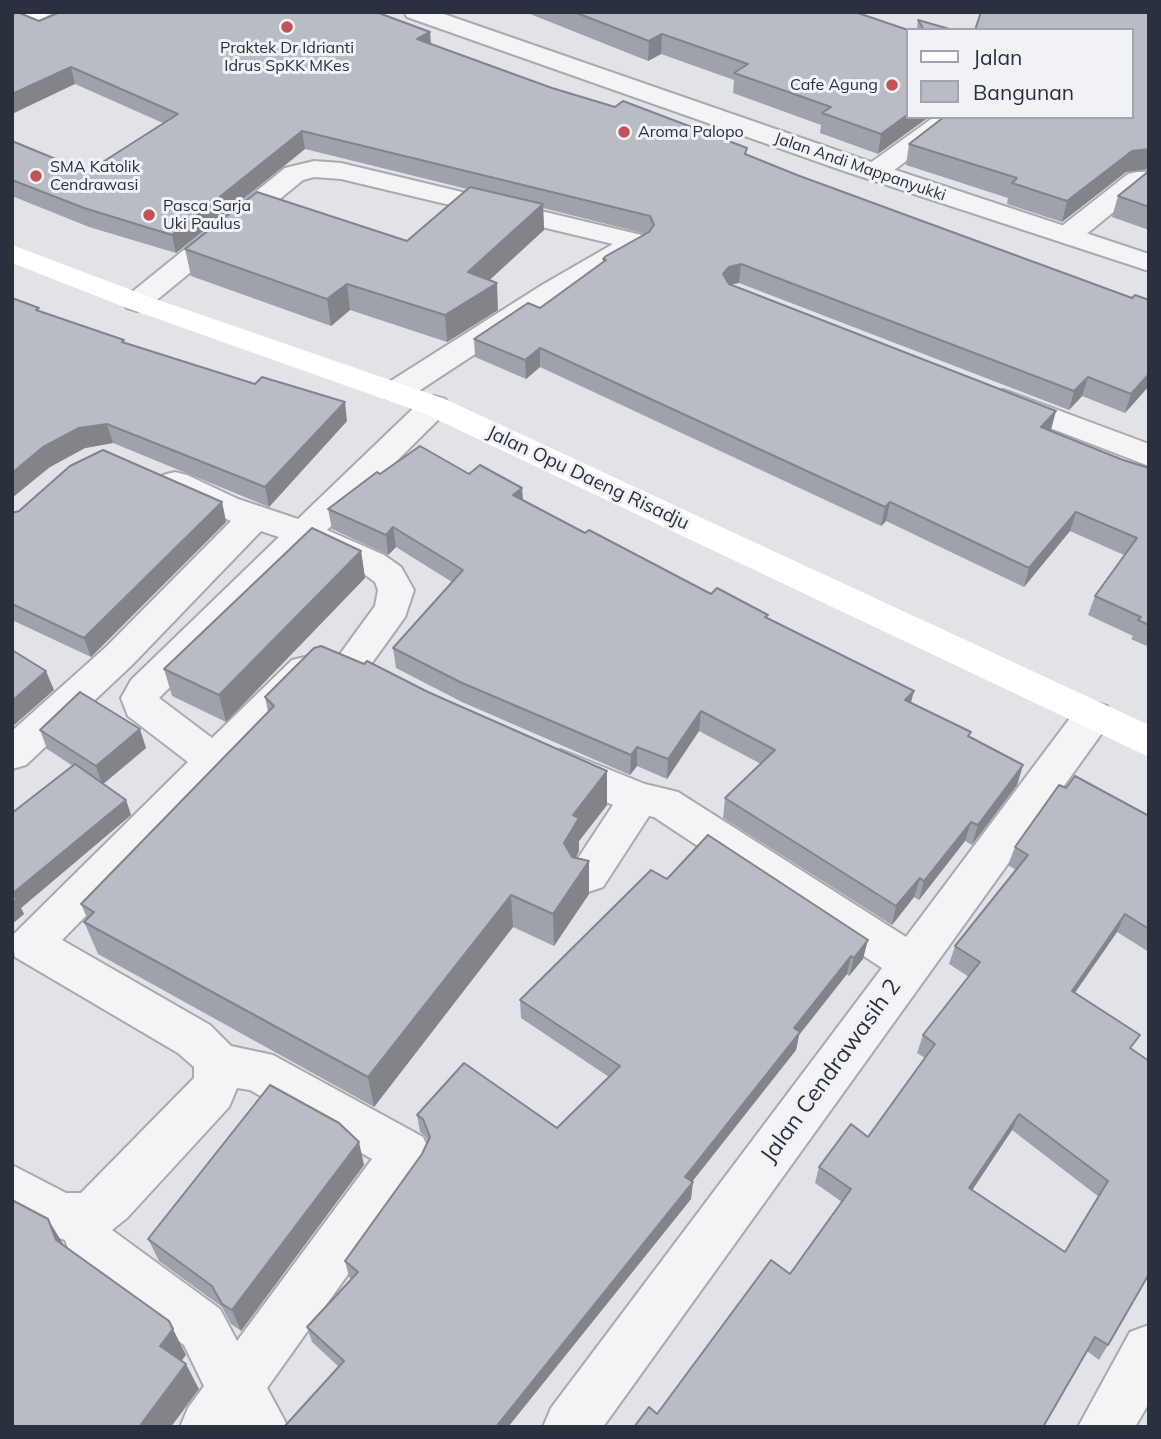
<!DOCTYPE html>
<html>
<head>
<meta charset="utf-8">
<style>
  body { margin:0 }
  #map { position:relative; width:1161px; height:1439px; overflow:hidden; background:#e1e3e8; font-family:Mulish,sans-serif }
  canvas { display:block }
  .frame { position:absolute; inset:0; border:14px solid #2b303f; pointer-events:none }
  .legend { position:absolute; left:906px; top:28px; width:228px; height:91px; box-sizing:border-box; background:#f1f2f6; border:2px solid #a2a4ad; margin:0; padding:9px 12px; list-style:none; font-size:21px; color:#2b303f }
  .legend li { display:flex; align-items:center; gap:14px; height:35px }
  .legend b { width:35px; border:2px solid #a2a4ad }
</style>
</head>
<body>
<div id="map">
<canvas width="1161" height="1439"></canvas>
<div class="frame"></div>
<ul class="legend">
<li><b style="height:9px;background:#fff"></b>Jalan</li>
<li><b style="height:19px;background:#b9bcc5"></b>Bangunan</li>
</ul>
</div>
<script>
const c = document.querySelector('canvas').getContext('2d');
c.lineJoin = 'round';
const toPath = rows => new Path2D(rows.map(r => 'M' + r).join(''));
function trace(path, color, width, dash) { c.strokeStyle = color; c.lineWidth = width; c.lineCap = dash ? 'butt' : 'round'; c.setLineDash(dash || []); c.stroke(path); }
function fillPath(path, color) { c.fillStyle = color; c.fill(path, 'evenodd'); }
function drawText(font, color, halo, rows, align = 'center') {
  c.font = font + ' Mulish,sans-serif'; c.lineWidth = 6; c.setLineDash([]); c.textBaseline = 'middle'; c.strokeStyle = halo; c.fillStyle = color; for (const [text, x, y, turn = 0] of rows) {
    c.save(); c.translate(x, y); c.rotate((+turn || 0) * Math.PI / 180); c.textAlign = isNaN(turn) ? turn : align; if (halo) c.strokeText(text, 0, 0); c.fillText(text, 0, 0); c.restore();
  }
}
const minor = toPath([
  [934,117,963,117,884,178,866,178,862,172,866,166,934,117],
  [314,161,341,163,637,234,647,236,651,242,647,248,562,297,408,398,397,400,386,398,381,391,386,384,542,285,613,244,341,179,314,177,303,180,147,308,137,311,127,308,122,302,127,296,285,168,314,161],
  [1137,172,1149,172,1149,188,1143,188,1078,241,1058,241,1054,235,1058,229,1128,174,1137,172],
  [1004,390,1149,444,1149,466,993,406,988,399,993,392,1004,390],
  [434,396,445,399,450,406,445,413,327,530,384,555,401,567,414,590,405,617,364,674,351,678,338,674,332,665,375,606,378,590,375,582,360,571,309,549,159,698,212,738,292,660,305,657,318,660,324,670,318,680,62,940,210,1025,231,1046,273,1055,423,1137,430,1153,423,1169,267,1388,288,1427,180,1427,188,1408,204,1386,184,1345,74,1265,65,1240,38,1231,12,1215,12,1165,66,1193,81,1193,194,1078,194,1067,178,1053,15,957,12,936,188,762,128,716,121,698,131,680,279,537,261,531,132,665,26,765,12,769,12,731,106,647,231,521,163,491,158,483,163,475,175,472,187,475,238,499,298,519,423,399,434,396],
  [237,1088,250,1090,372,1159,237,1341,220,1309,112,1230,127,1218,229,1107,237,1088],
  [1093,702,1107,706,1112,716,1107,726,603,1427,543,1427,551,1408,882,968,654,817,649,816,603,887,588,892,573,887,567,875,613,805,547,776,541,765,547,754,561,750,645,784,678,792,906,937,1079,706,1093,702],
  [1149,1325,1149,1403,1135,1427,1078,1427,1130,1332,1149,1325]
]);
const tertiary = toPath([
  [404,12,438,12,862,159,1149,254,1149,271,844,171,407,17,404,12]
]);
trace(minor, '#a7aab2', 4);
trace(tertiary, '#a7aab2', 4);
fillPath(minor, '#f4f4f7');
fillPath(tertiary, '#f4f4f7');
fillPath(toPath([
  [18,12,49,12,46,17,12,30,12,15,18,12],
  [12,245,147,296,445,399,1149,725,1149,757,423,413,127,308,12,263,12,245]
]), '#fff');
fillPath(toPath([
  [525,12,855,12,908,30,878,154,820,133,821,125,733,93,734,80,661,54,648,61],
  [1149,12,1149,169,1126,172,1062,222,1007,204,1008,198,906,165,909,144],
  [918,20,953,30,917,30],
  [39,21,430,32,431,44,552,88,747,155,797,175,1132,298,1149,300,1149,386,1125,413,1082,396,1069,410,739,283,730,285,1050,431,1123,460,1149,468,1149,647,1131,639,1133,636,1088,615,1095,596,1124,555,1070,531,1024,587,886,521,881,526,540,367,526,379,475,357,474,339,540,308,603,262,603,259,646,234,543,208,544,230,489,280,498,310,447,342,350,310,331,326,191,276,185,249,407,241,467,189,305,149,176,253,89,227,12,196,12,141,87,172,163,123,75,84],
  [1149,171,1149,230,1112,217,1118,196],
  [40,312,124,343,347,421,269,507,113,443,85,448,50,467],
  [380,474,469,474,522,488,523,500,585,533,711,594,768,615,767,618,970,737,1023,765,1017,785,972,845,965,841,919,900,914,897,892,925,723,818,725,798,761,764,699,731,667,779,637,766,630,775,462,702,396,668,393,648,452,582,396,547,388,555,332,529,328,509],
  [222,502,226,522,91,657,14,621,12,624,12,513],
  [361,551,365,578,226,722,172,696,164,669],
  [265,697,607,805,579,841,579,851,576,858,589,894,554,946,513,927,374,1107,98,954,84,922,87,918,81,904,268,712],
  [40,730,146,748,103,784,126,800,131,815,21,908,24,914,12,924,12,813,73,766,47,749],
  [1066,788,1149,816,1149,952,1117,932,1075,993,1132,1050,1108,1345,1099,1360,1087,1351,657,1414,790,1274,842,1202,815,1183,819,1167,868,1137,925,1058,917,1053,923,1035,969,977,949,964,955,946,1016,870,1008,865,1015,847],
  [1012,1130,1099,1197,1065,1252,972,1190],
  [667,879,863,959,849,976,847,974,799,1035,796,1050,692,1182,691,1199,508,1427,284,1427,339,1367,312,1342,307,1327,351,1279,349,1277,345,1261,422,1154,428,1142,425,1136,420,1132,417,1115,557,1128,609,1077,521,1018,520,1000],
  [364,1165,241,1331,231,1324,222,1307,159,1261,148,1239]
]), '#9fa2a9');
fillPath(toPath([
  [430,32,431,49,417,39],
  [662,34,661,54,648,61,649,41],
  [71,67,75,84,12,114,12,94],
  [907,115,907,117,929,117,878,154,881,134],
  [302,131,305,149,176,253,172,235],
  [1149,149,1149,169,1126,172,1062,222,1067,201,1132,151],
  [543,204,544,230,470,298,468,272],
  [741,264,739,283,727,285,723,274,729,267],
  [497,283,498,310,447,342,445,315],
  [347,284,350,310,331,326,327,299],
  [540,348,540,367,526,379,525,360],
  [1149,374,1149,386,1125,413,1131,394],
  [1088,377,1082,396,1069,410,1074,391],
  [345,402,347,421,269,507,265,487],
  [1056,411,1051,430,1036,446,1041,427],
  [107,424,113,443,85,448,50,467,12,498,12,473,43,447,79,428],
  [522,488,523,508,513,495],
  [222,502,226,522,91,657,84,638],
  [890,502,886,521,881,526,885,507],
  [1076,512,1070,531,1024,587,1029,568],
  [393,527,396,547,388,555,386,535],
  [361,551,365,578,226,722,219,695],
  [46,671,54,690,12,727,12,701],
  [914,691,909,710,905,700],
  [701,711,699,731,667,779,668,759],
  [140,729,146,748,102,785,96,766],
  [637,747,637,766,630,775,631,755],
  [1023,765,1017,785,972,845,978,825],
  [607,771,607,805,579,841,579,851,565,876,564,843,573,815],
  [126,800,131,815,21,908,24,914,12,924,12,894],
  [971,822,965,841,919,900,924,881],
  [589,861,589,894,554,946,553,914],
  [920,878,914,897,892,925,896,906],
  [511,895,513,927,374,1107,368,1077],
  [1125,914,1117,932,1064,1008,1072,991],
  [868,940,863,959,849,976,854,958],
  [851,956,847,974,799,1035,796,1050,683,1193,685,1177,794,1028],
  [1019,1114,1012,1130,963,1204,969,1188],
  [359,1142,364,1165,241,1331,232,1310],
  [693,1182,691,1199,508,1427,496,1427],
  [48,1219,65,1247,56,1240],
  [169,1321,186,1355,173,1372,160,1346],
  [186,1364,199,1389,171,1427,139,1427]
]), '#82848a');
const building = toPath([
  [17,12,39,21,60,12,376,12,430,32,417,39,552,88,615,107,623,101,747,148,745,154,797,175,1132,298,1135,295,1149,300,1149,374,1131,394,1088,377,1074,391,741,264,729,267,723,274,729,284,1056,411,1041,427,1123,460,1149,468,1149,625,1138,620,1141,617,1095,596,1137,538,1076,512,1029,568,890,502,885,507,540,348,525,360,474,339,528,303,540,308,606,260,603,259,606,256,649,232,654,225,650,216,302,131,172,235,84,208,12,180,12,141,87,172,178,114,71,67,12,94,12,14,17,12],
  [574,12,855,12,908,30,907,115,881,134,822,113,831,107,734,73,748,64,662,34,649,41,574,12],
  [981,12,1149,12,1149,149,1132,151,1067,201,1012,183,1017,178,909,144,944,117,1131,117,1131,30,975,30,981,12],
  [918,20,953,30,924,30,918,20],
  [1149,171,1149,207,1118,196,1149,171],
  [470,187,543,204,468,272,497,283,445,315,347,284,327,299,185,249,257,192,407,241,470,187],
  [12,298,39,308,36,310,124,340,122,342,255,384,262,377,345,402,265,487,107,424,79,428,43,447,12,473,12,298],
  [420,446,469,474,480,465,522,488,513,495,585,533,589,530,711,594,717,588,768,615,765,617,914,691,905,700,971,732,968,736,1023,765,978,825,971,822,924,881,920,878,896,906,725,798,775,750,701,711,668,759,637,747,631,755,460,682,393,648,463,570,393,527,386,535,328,509,377,472,380,474,420,446],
  [103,450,222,502,84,638,12,604,12,513,19,511,70,466,103,450],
  [312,528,361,551,219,695,164,669,312,528],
  [321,646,364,664,367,661,428,692,607,771,573,815,579,818,564,843,572,857,589,861,553,914,511,895,368,1077,84,922,94,912,81,904,274,706,265,697,314,648,321,646],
  [12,650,46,671,12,701,12,650],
  [80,692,140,729,96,766,40,730,80,692],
  [75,764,126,800,12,894,12,813,75,764],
  [1075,776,1149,816,1149,929,1125,914,1072,991,1140,1035,1130,1048,1149,1061,1149,1274,1108,1345,1095,1337,1043,1427,634,1427,649,1407,657,1414,771,1260,790,1274,851,1189,819,1167,851,1124,868,1137,935,1044,923,1035,980,962,955,946,1028,855,1015,847,1059,785,1066,788,1075,776],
  [1019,1114,1108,1181,1065,1252,969,1188,1019,1114],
  [708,835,868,940,854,958,851,956,794,1028,800,1032,685,1177,693,1182,496,1427,284,1427,344,1361,307,1327,358,1272,345,1261,422,1154,430,1137,423,1119,417,1115,464,1063,557,1128,620,1066,520,1000,651,870,667,879,708,835],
  [12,895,17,899,12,903,12,895],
  [270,1085,339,1123,359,1142,232,1310,222,1304,212,1286,148,1239,270,1085],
  [12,1200,48,1219,56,1240,169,1321,173,1329,160,1346,186,1364,139,1427,12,1427,12,1200]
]);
fillPath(building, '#b9bcc5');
trace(building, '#82848a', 2);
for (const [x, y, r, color] of [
  [287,27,7,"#c25256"],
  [892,85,7,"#c25256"],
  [624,132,7,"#c25256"],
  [36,176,7,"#c25256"],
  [149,215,7,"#c25256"]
]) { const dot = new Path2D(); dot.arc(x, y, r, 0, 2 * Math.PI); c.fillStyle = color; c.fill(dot); trace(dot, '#f1f2f6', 2.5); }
drawText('16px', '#2b303f', '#f1f2f6', [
  ["Praktek Dr Idrianti",287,48,"center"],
  ["Idrus SpKK MKes",287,66,"center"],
  ["Cafe Agung",878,85,"right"],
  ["Aroma Palopo",638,132],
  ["SMA Katolik",50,167],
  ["Cendrawasi",50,185],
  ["Pasca Sarja",163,206],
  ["Uki Paulus",163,224]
], 'left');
drawText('16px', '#2b303f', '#f1f2f6', [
  ["Jalan Andi Mappanyukki",860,167,19]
]);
drawText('19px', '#2b303f', '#f1f2f6', [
  ["Jalan Opu Daeng Risadju",588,478,25]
]);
drawText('23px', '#2b303f', '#f1f2f6', [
  ["Jalan Cendrawasih 2",831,1071,-54]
]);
</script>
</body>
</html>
